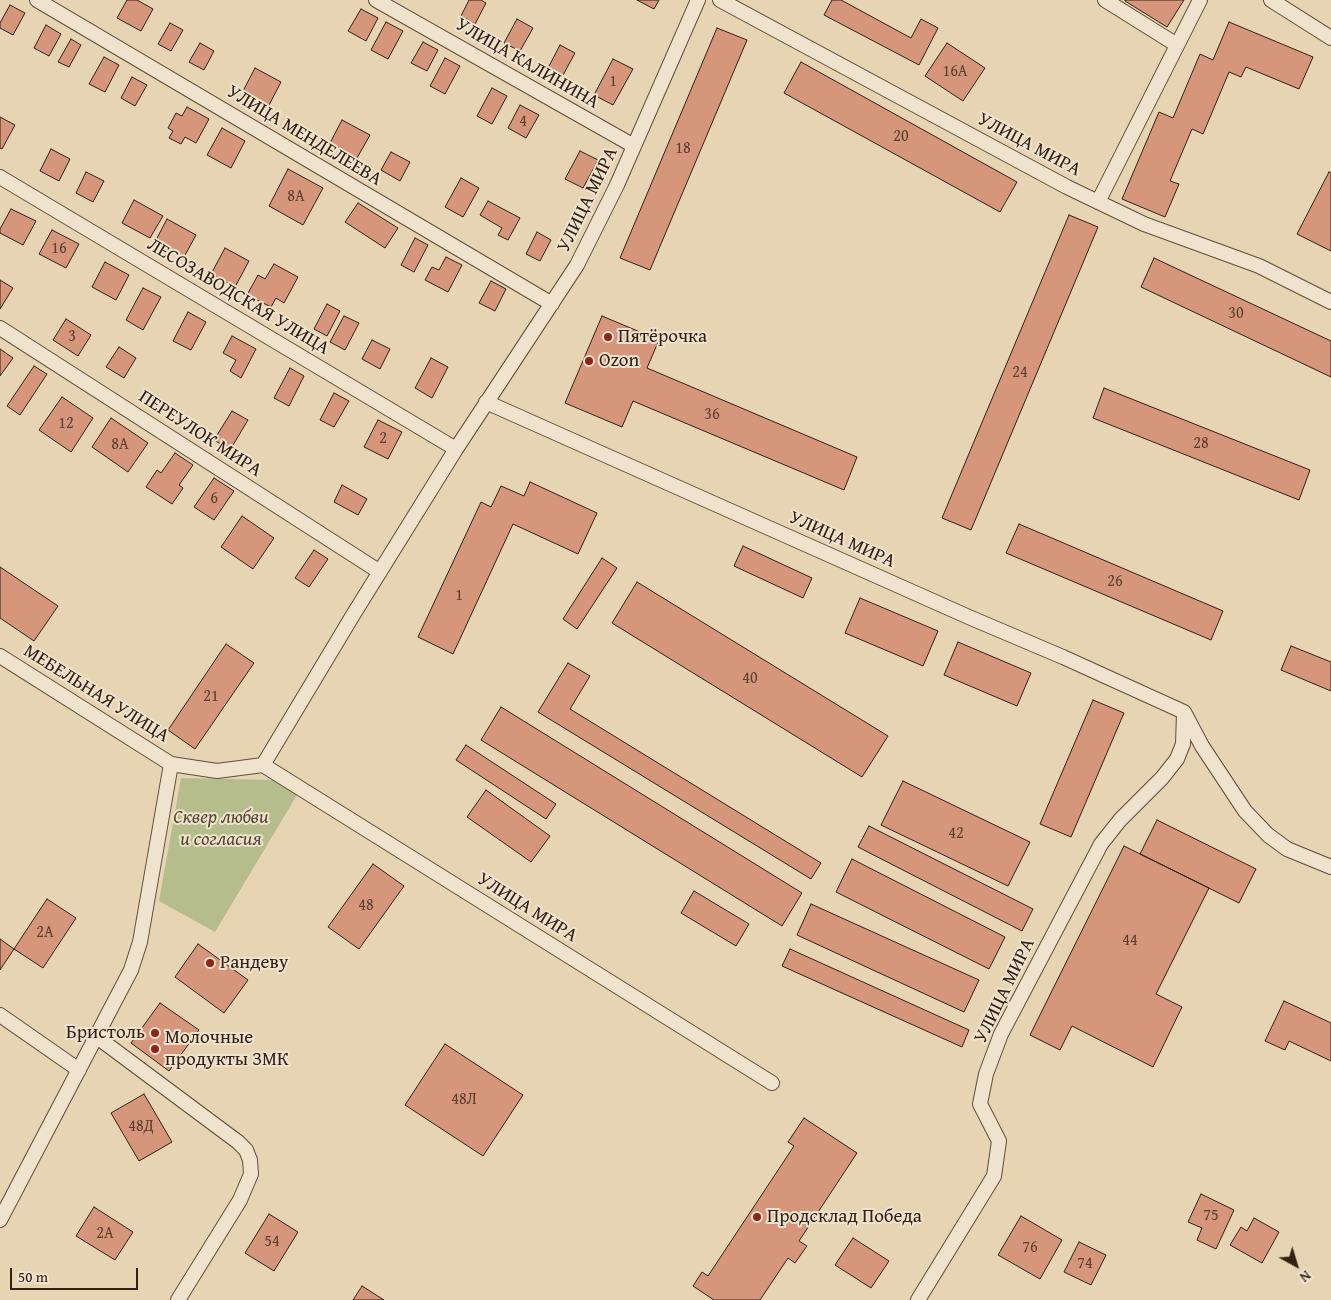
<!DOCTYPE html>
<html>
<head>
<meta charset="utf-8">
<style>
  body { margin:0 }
  #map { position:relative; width:1331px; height:1300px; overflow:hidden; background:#e7d4b3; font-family:"Gentium Book Plus",serif }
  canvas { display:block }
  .north { position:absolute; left:1271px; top:1240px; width:50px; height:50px; -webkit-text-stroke:4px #efe3ce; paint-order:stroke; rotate:141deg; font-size:14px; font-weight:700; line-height:20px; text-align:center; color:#322014 }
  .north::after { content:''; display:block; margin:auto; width:18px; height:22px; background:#322014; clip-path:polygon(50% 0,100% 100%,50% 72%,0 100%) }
  .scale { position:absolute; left:10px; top:1268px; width:128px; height:22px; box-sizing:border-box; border:2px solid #322014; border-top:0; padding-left:6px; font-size:15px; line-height:18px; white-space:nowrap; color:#322014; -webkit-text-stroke:4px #efe3ce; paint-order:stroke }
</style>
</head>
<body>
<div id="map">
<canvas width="1331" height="1300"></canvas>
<div class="north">N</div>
<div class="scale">50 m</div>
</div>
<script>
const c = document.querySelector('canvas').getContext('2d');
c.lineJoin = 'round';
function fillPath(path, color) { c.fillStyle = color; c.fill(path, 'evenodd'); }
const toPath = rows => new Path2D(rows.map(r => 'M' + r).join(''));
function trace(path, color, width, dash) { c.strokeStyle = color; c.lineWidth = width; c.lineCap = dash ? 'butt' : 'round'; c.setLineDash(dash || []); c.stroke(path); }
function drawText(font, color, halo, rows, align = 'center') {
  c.font = font + ' "Gentium Book Plus",serif'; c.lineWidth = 4; c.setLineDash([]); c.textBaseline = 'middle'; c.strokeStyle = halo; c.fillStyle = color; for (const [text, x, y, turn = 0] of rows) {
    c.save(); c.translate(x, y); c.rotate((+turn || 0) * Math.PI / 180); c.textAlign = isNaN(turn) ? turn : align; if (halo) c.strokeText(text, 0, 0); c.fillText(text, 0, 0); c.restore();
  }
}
fillPath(toPath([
  [181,778,276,780,297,795,215,932,159,901]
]), '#b5bd8d');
const building = toPath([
  [127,0,137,0,153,9,141,31,117,18,127,0],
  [469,0,481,0,486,3,475,24,461,16,469,0],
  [637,0,659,0,654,9,637,0],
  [832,0,841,0,911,38,921,19,938,28,919,65,824,15,832,0],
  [1125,0,1184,0,1167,27,1125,1,1125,0],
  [10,5,25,13,13,35,0,28,0,23,10,5],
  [361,9,378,18,366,41,348,31,361,9],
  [517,19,533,28,520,51,504,43,517,19],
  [386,22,403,31,388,59,371,50,386,22],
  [1229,22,1313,57,1299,89,1246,67,1241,77,1229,72,1203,134,1192,129,1170,181,1179,184,1165,217,1122,199,1159,112,1173,118,1200,54,1213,60,1229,22],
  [170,23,183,30,171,51,158,44,170,23],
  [46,25,61,34,49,56,34,48,46,25],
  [717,28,747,40,650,270,620,258,717,28],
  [71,39,81,45,69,67,58,62,71,39],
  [423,42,438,50,427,71,411,63,423,42],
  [200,43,214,51,204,70,189,62,200,43],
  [947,43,985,68,963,101,925,76,947,43],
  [560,45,575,53,562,77,547,70,560,45],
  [104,57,119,65,105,92,89,84,104,57],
  [445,58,460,66,445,94,430,86,445,58],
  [613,59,633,69,613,105,594,95,613,59],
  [801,62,1017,182,1000,212,784,93,801,62],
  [255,68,281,82,268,107,242,93,255,68],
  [132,77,147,85,135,106,121,98,132,77],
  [492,88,507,96,492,124,477,116,492,88],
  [520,105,539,115,526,138,508,128,520,105],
  [187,107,209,119,196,143,185,137,181,144,169,138,173,131,168,128,176,113,182,116,187,107],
  [0,117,15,125,2,149,0,148,0,117],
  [342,120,370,135,357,158,330,143,342,120],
  [222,128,245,141,231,168,207,155,222,128],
  [51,149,70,159,59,181,40,171,51,149],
  [580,151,598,160,583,188,565,179,580,151],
  [391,152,410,162,400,181,381,170,391,152],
  [288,169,323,188,303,225,269,206,288,169],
  [86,172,104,181,93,202,76,193,86,172],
  [1329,172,1331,173,1331,251,1297,234,1329,172],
  [461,178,479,188,463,217,445,207,461,178],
  [134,200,163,216,150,238,122,223,134,200],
  [488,201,520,218,508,240,498,235,502,228,480,215,488,201],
  [358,203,398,228,385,248,345,222,358,203],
  [11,209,36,221,23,245,0,233,0,229,11,209],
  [1069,215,1098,227,971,530,942,518,1069,215],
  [167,219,196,235,184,257,155,242,167,219],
  [52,230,79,244,66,268,39,254,52,230],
  [537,232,551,240,540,261,526,254,537,232],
  [415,238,428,245,414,272,401,265,415,238],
  [225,248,249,261,235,287,211,274,225,248],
  [446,257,462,265,448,292,425,280,432,267,439,270,446,257],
  [1154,258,1331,341,1331,377,1141,287,1154,258],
  [105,262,129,275,116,300,92,287,105,262],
  [274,264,298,277,284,303,276,298,271,307,247,295,258,275,265,279,274,264],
  [0,280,13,288,0,309,0,280],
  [491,281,506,289,495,311,479,303,491,281],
  [143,288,161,297,143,330,126,320,143,288],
  [327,304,340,311,327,336,314,329,327,304],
  [188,312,206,322,191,350,173,341,188,312],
  [344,316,359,323,345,350,330,342,344,316],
  [602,316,659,340,647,368,857,457,844,490,633,401,622,427,565,403,602,316],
  [66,319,91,335,78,356,53,340,66,319],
  [232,336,256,349,241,378,230,371,236,360,223,353,232,336],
  [372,340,390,349,380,369,362,359,372,340],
  [119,347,136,358,124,378,106,367,119,347],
  [0,349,13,358,0,376,0,349],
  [431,358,448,367,432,398,415,388,431,358],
  [34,366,47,374,20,415,7,406,34,366],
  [290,368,304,376,289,406,274,398,290,368],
  [1104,388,1310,470,1299,500,1093,418,1104,388],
  [334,393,349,401,334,427,320,420,334,393],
  [62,397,93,418,71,452,39,430,62,397],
  [232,411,248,420,230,450,214,440,232,411],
  [111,418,148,443,128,472,92,447,111,418],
  [378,420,402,432,388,459,364,447,378,420],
  [175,453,193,465,179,485,183,488,172,504,146,487,157,470,161,473,175,453],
  [214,478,234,491,214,520,194,507,214,478],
  [530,482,597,513,578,554,513,524,453,654,418,637,481,502,491,507,501,486,524,496,530,482],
  [342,485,367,499,358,515,334,502,342,485],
  [242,516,274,538,253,569,221,547,242,516],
  [1019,524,1223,611,1211,640,1006,553,1019,524],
  [743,546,812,578,803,598,734,566,743,546],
  [314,550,328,559,309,587,295,578,314,550],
  [602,558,617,568,577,629,563,619,602,558],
  [0,567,58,606,34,641,0,618,0,567],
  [637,582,888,736,862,777,612,623,637,582],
  [860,598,938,631,923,666,845,633,860,598],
  [958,642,1031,673,1017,706,944,675,958,642],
  [226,644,254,663,195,749,168,730,226,644],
  [1291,646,1331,662,1331,691,1281,670,1291,646],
  [568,663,590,676,570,709,821,863,811,879,538,712,568,663],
  [1093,700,1124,713,1071,837,1040,824,1093,700],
  [501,707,802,893,782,926,481,740,501,707],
  [466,745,556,804,546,819,456,760,466,745],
  [903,781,1030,842,1008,886,881,825,903,781],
  [486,790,550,836,531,862,467,817,486,790],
  [1157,820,1256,869,1239,903,1140,854,1157,820],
  [869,826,1033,909,1022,931,858,847,869,826],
  [1124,846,1209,888,1156,994,1182,1007,1153,1067,1072,1026,1060,1050,1030,1035,1124,846],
  [852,859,1005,937,989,969,836,892,852,859],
  [373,864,404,886,359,949,328,927,373,864],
  [694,891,749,924,736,946,681,913,694,891],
  [47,899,76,918,43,968,14,949,47,899],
  [811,904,979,980,964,1012,797,935,811,904],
  [0,939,14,949,0,970,0,939],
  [198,944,248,980,224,1013,175,977,198,944],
  [790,949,969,1030,962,1047,782,966,790,949],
  [1284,1001,1331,1023,1331,1061,1289,1041,1285,1050,1265,1041,1284,1001],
  [160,1003,199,1030,169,1071,131,1043,160,1003],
  [445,1044,523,1095,483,1156,405,1105,445,1044],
  [144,1094,172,1142,139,1161,111,1113,144,1094],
  [804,1118,857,1153,799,1241,807,1246,795,1263,788,1258,760,1300,714,1300,693,1286,702,1272,708,1276,794,1146,788,1142,804,1118],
  [1201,1194,1234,1210,1216,1249,1197,1240,1202,1228,1188,1222,1201,1194],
  [94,1207,133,1232,115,1260,76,1236,94,1207],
  [269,1214,298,1232,274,1271,245,1253,269,1214],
  [1021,1216,1062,1240,1040,1279,998,1255,1021,1216],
  [1254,1218,1279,1232,1262,1263,1230,1245,1241,1227,1247,1231,1254,1218],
  [853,1238,889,1261,871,1288,835,1265,853,1238],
  [1079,1242,1106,1255,1091,1285,1064,1272,1079,1242],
  [362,1286,384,1300,353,1300,362,1286]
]);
fillPath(building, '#d5967c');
trace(building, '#322014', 1);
const minor = toPath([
  [37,0,552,304],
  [376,0,634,146],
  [720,0,1067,187,1144,224,1259,266,1331,302],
  [1105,0,1177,45],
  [1271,0,1331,38],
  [0,177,456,449],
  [1098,202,1200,0],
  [0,328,380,572],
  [486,402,971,618,1063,657,1184,712,1202,746,1245,811,1268,835,1287,849,1331,867],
  [0,656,171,764],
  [263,765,772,1083],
  [0,1015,79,1070],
  [97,1037,238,1142,246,1150,250,1160,251,1174,240,1200,178,1300],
  [0,1220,131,970,140,942,171,764,217,771,263,765,353,615,456,449,577,265,617,185,698,0],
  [918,1300,994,1176,999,1141,980,1104,986,1074,1001,1034,1101,844,1120,820,1162,778,1177,759,1183,744,1184,713]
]);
trace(minor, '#5f4d3c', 16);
trace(minor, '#efe3ce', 14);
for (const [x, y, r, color] of [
  [608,337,5,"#8f2418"],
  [589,361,5,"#8f2418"],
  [210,963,5,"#8f2418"],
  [155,1033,5,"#8f2418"],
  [155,1049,5,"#8f2418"],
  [757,1217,5,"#8f2418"]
]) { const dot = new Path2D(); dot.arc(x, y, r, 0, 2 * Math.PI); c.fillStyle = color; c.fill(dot); trace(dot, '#efe3ce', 2); }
drawText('16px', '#5b3e2e', null, [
  ["16А",955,72],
  ["1",613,82],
  ["4",523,122],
  ["20",901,137],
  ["18",683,149],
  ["8А",296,197],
  ["16",59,249],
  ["30",1236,314],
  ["3",72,337],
  ["24",1020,373],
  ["36",712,415],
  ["12",66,424],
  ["2",383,439],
  ["28",1201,444],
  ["8А",120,445],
  ["6",214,499],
  ["26",1115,582],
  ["1",459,596],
  ["40",750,679],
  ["21",211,697],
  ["42",956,834],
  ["48",366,906],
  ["2А",45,933],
  ["44",1130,941],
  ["48Л",464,1100],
  ["48Д",141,1127],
  ["75",1211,1216],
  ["2А",105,1234],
  ["54",272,1242],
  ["76",1030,1248],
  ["74",1085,1264]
]);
drawText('19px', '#322014', '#efe3ce', [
  ["УЛИЦА КАЛИНИНА",527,64,30],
  ["УЛИЦА МЕНДЕЛЕЕВА",304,136,31],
  ["УЛИЦА МИРА",1029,145,28],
  ["УЛИЦА МИРА",588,200,-64],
  ["ЛЕСОЗАВОДСКАЯ УЛИЦА",238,297,31],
  ["ПЕРЕУЛОК МИРА",200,434,33],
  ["УЛИЦА МИРА",842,540,24],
  ["МЕБЕЛЬНАЯ УЛИЦА",96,694,32],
  ["УЛИЦА МИРА",527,908,32],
  ["УЛИЦА МИРА",1005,991,-64]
]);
drawText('19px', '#322014', '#efe3ce', [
  ["Пятёрочка",618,337],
  ["Ozon",599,361],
  ["Рандеву",220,963],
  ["Бристоль",145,1033,"right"],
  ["Молочные",165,1038],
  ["продукты ЗМК",165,1060],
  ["Продсклад Победа",767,1217]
], 'left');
drawText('italic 19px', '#534732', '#efe3ce', [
  ["Сквер любви",221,818],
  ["и согласия",221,840]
]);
</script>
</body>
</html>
